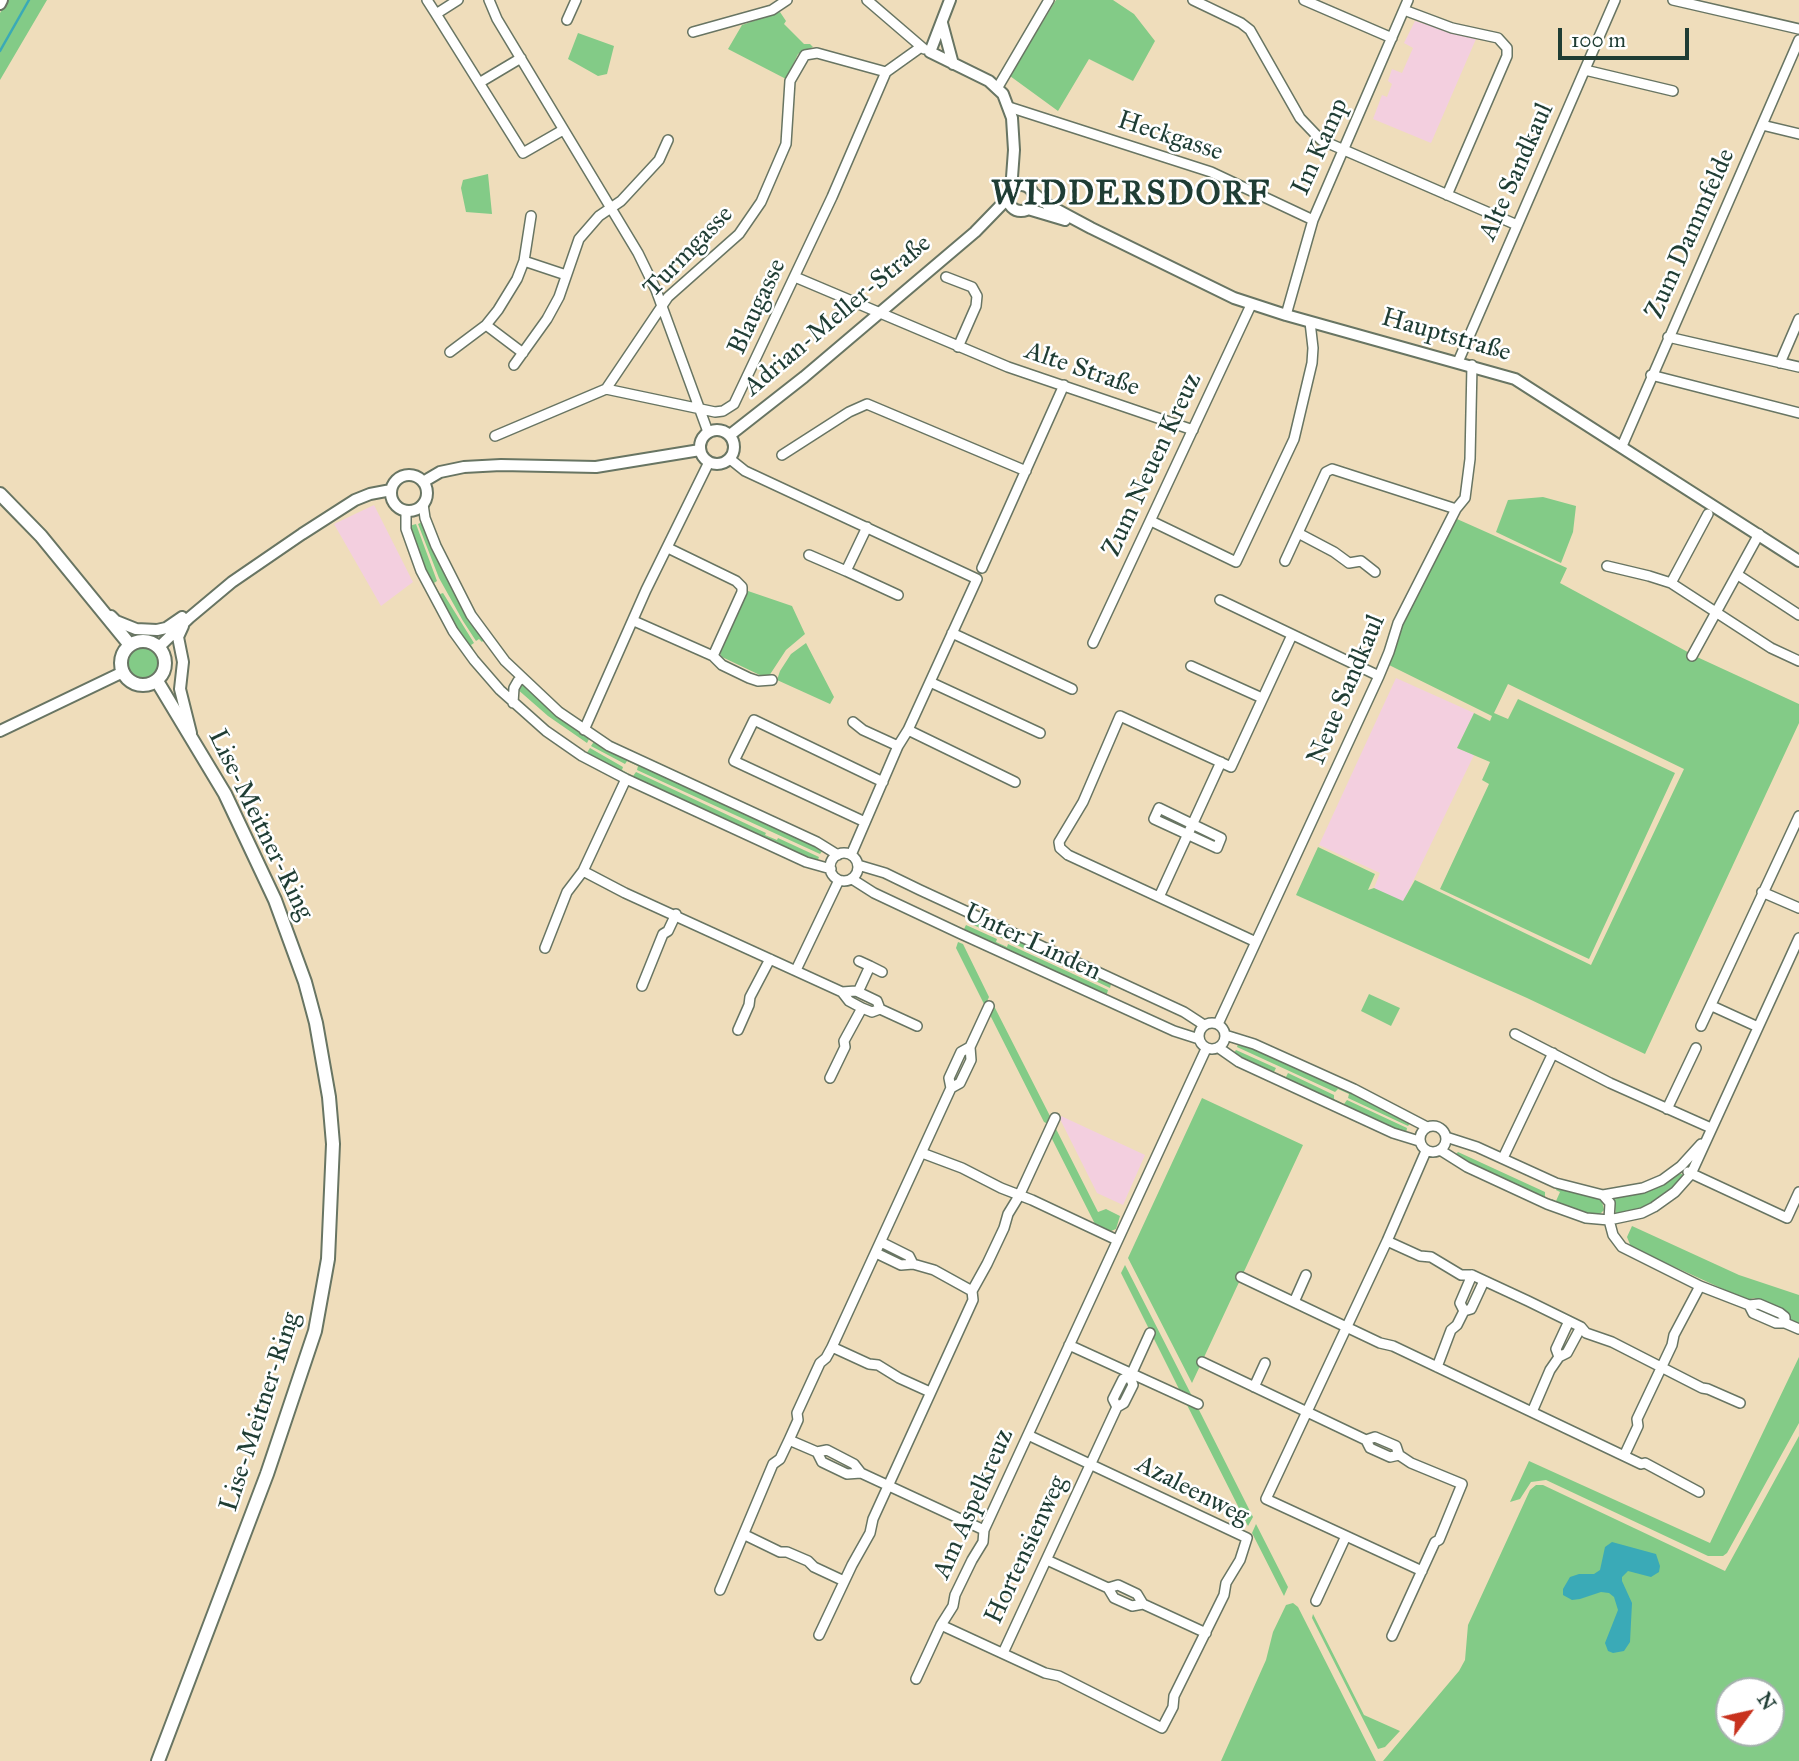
<!DOCTYPE html>
<html>
<head>
<meta charset="utf-8">
<style>
  body { margin:0 }
  #map { position:relative; width:1799px; height:1761px; overflow:hidden; background:#efddbb; font-family:"IM FELL Great Primer",serif }
  canvas { display:block }
  .north { position:absolute; left:1715px; top:1677px; width:70px; height:70px; box-sizing:border-box; background:#fff; border:2px solid #a5b1ae; border-radius:50%; rotate:57deg; font-size:19px; font-weight:700; line-height:28px; text-align:center; color:#1f3d34 }
  .north::after { content:''; display:block; margin:auto; width:24px; height:32px; background:#c8321e; clip-path:polygon(50% 0,100% 100%,50% 72%,0 100%) }
  .scale { position:absolute; left:1558px; top:28px; width:131px; height:32px; box-sizing:border-box; border:4px solid #1f3d34; border-top:0; padding-left:9px; font-size:21px; line-height:24px; white-space:nowrap; color:#1f3d34; -webkit-text-stroke:5px #fff; paint-order:stroke }
</style>
</head>
<body>
<div id="map">
<canvas width="1799" height="1761"></canvas>
<div class="north">N</div>
<div class="scale">100 m</div>
</div>
<script>
const c = document.querySelector('canvas').getContext('2d');
c.lineJoin = 'round';
function fillPath(path, color) { c.fillStyle = color; c.fill(path, 'evenodd'); }
const toPath = rows => new Path2D(rows.map(r => 'M' + r).join(''));
function trace(path, color, width, dash) { c.strokeStyle = color; c.lineWidth = width; c.lineCap = dash ? 'butt' : 'round'; c.setLineDash(dash || []); c.stroke(path); }
function drawText(font, color, halo, rows, align = 'center') {
  c.font = font + ' "IM FELL Great Primer",serif'; c.lineWidth = 5; c.setLineDash([]); c.textBaseline = 'middle'; c.strokeStyle = halo; c.fillStyle = color; for (const [text, x, y, turn = 0] of rows) {
    c.save(); c.translate(x, y); c.rotate((+turn || 0) * Math.PI / 180); c.textAlign = isNaN(turn) ? turn : align; if (halo) c.strokeText(text, 0, 0); c.fillText(text, 0, 0); c.restore();
  }
}
fillPath(toPath([
  [1415,21,1476,39,1431,143,1373,119,1382,95,1387,97,1392,84,1388,81,1392,69,1402,73,1413,48,1404,43],
  [374,505,413,582,381,606,334,524],
  [1396,678,1474,713,1457,748,1474,755,1403,902,1374,888,1380,873,1319,845],
  [1061,1116,1145,1155,1123,1205,1097,1193,1060,1119]
]), '#f3cfdf');
fillPath(toPath([
  [8,0,47,0,0,80,0,13],
  [1056,0,1113,0,1134,14,1155,41,1133,81,1089,59,1058,111,1010,76],
  [780,12,786,21,784,24,804,44,810,44,813,47,798,54,786,79,728,49,742,25],
  [578,33,614,46,607,74,598,76,568,59],
  [488,174,492,214,466,212,461,188,463,180],
  [1543,497,1576,506,1573,532,1561,563,1496,532,1508,500],
  [1457,519,1567,568,1560,583,1697,657,1799,704,1799,723,1645,1054,1527,998,1296,895,1318,847,1375,874,1368,890,1374,888,1403,901,1415,880,1591,965,1684,769,1508,684,1494,713,1508,719,1518,699,1675,773,1589,959,1440,889,1489,784,1482,780,1490,762,1457,748,1474,713,1490,721,1492,716,1389,665,1399,631],
  [424,521,450,585,484,640,482,642,479,639,476,641,463,621,439,578,418,524],
  [416,524,437,581,434,583,440,594,443,593,474,643,471,645,473,648,471,650,460,635,423,566,409,526],
  [748,591,792,606,805,634,786,650,769,676,764,677,722,657,720,654],
  [806,643,834,697,830,704,777,680,780,671,791,654],
  '125 663a18 18 0 1 1 36 0a18 18 0 1 1-36 0Z',
  [522,683,590,737,587,743,548,716,516,688],
  [595,740,812,843,823,850,820,854,637,770,638,766,627,761,625,764,591,746],
  [590,748,623,767,622,770,633,776,636,772,766,833,765,835,777,840,778,838,819,857,817,862,610,768,586,754],
  [970,916,1112,981,1110,988,1087,977,1087,975,1076,970,1075,972,967,922],
  [966,925,997,939,996,942,1007,947,1008,944,1108,990,1106,997,963,931],
  [958,942,963,944,989,997,985,1006,956,948],
  [1369,994,1400,1008,1391,1026,1361,1011],
  [993,1004,1051,1118,1048,1124,1044,1122,989,1013],
  [1239,1041,1401,1114,1412,1121,1408,1126,1348,1098,1349,1094,1338,1089,1335,1092,1237,1047],
  [1236,1050,1276,1068,1274,1072,1286,1077,1288,1073,1334,1095,1334,1099,1344,1104,1347,1100,1407,1128,1406,1134,1244,1060,1233,1054],
  [1202,1098,1303,1145,1192,1383,1128,1258],
  [1054,1125,1098,1212,1106,1209,1120,1216,1116,1229,1111,1231,1095,1224,1050,1135],
  [1458,1152,1545,1192,1545,1200,1454,1156],
  [1678,1173,1682,1174,1684,1177,1671,1191,1647,1206,1616,1215,1614,1197],
  [1557,1187,1595,1197,1602,1201,1604,1210,1599,1215,1590,1216,1550,1203,1552,1199,1556,1201,1560,1192,1556,1190],
  [1632,1226,1739,1275,1799,1295,1799,1324,1788,1319,1785,1313,1754,1298,1747,1300,1631,1247,1627,1237],
  [1125,1265,1193,1398,1181,1393,1121,1273],
  [1799,1357,1799,1423,1727,1553,1723,1556,1708,1556,1546,1480,1531,1482,1520,1499,1510,1502,1529,1461,1710,1543],
  [1186,1403,1198,1408,1253,1517,1248,1526],
  [1799,1436,1799,1761,1383,1761,1459,1671,1465,1660,1468,1625,1530,1490,1536,1485,1543,1485,1725,1571],
  [1729,1691,1771,1691,1771,1733,1729,1733],
  [1256,1524,1288,1587,1284,1596,1252,1533],
  [1293,1603,1298,1607,1376,1761,1221,1761,1266,1660,1273,1632,1286,1605],
  [1313,1614,1364,1715,1400,1731,1385,1747,1378,1749,1312,1618]
]), '#83cb87');
fillPath(toPath([
  [1612,1542,1656,1554,1660,1566,1659,1572,1651,1577,1628,1571,1622,1577,1622,1581,1632,1603,1630,1642,1624,1651,1613,1653,1608,1651,1605,1643,1618,1610,1614,1597,1609,1593,1601,1592,1580,1599,1572,1600,1563,1595,1563,1589,1570,1577,1579,1574,1594,1574,1600,1570,1605,1547]
]), '#3aaab7');
trace(toPath([
  [0,51,29,0]
]), '#3aaab7', 2.5);
const minor = toPath([
  [427,0,436,14,458,0],
  [489,0,497,19,638,253,656,290,708,432],
  [867,0,924,49],
  [1193,0,1241,23,1250,30,1300,118,1321,140,1517,225],
  [1304,0,1392,38],
  [1673,0,1799,29],
  [1404,10,1452,28,1498,38,1507,48,1507,56,1447,195],
  [436,14,523,153,563,130],
  [567,20,576,0],
  [693,32,772,10,787,0],
  [1585,70,1673,91],
  [479,83,521,58],
  [998,87,1049,0],
  [1009,107,1211,172,1313,220],
  [1762,125,1799,134],
  [524,261,566,275],
  [795,277,1008,367,1193,430],
  [946,277,972,287,977,296,976,306,958,347],
  [1286,315,1313,220,1408,0],
  [486,325,523,353],
  [1668,337,1799,367],
  [450,352,486,325,498,310,517,279,524,261,531,216],
  [1458,362,1615,0],
  [1780,363,1799,319],
  [514,365,547,319,559,297,579,239,599,216,621,201,659,160,668,140],
  [1651,375,1799,413],
  [606,389,668,297,739,234,761,202,786,144,790,81,805,55,817,53,886,72],
  [495,436,606,389,715,412,723,411,734,404,832,197,886,72,921,47],
  [1622,446,1799,40],
  [782,455,849,412,867,404,1026,471],
  [730,459,745,471,977,579,908,730,898,746,851,855],
  [423,504,425,518,436,546,471,615,505,661,559,712,609,746,817,842,838,855],
  [406,511,406,529,421,571,453,631,474,660,500,690,546,731,582,756,626,779,806,862,831,869],
  [1151,521,1236,562,1294,439,1312,363,1313,348,1310,322],
  [867,527,846,571,898,595],
  [1298,533,1334,552,1349,563,1361,561,1375,572],
  [668,548,736,581,742,587,742,592,713,656],
  [809,555,846,571],
  [1285,561,1326,472,1332,469,1456,509],
  [1607,566,1649,576,1671,583,1771,648,1799,661],
  [982,568,1064,385],
  [1738,575,1799,615],
  [1671,583,1708,514],
  [1220,600,1379,676],
  [634,621,713,656,722,665,749,678,758,681,772,680],
  [952,633,1072,689],
  [1093,643,1251,305],
  [1692,656,1759,534],
  [1191,666,1262,698],
  [930,682,1040,733],
  [513,703,514,688,518,681,522,679],
  [853,722,863,730,898,746],
  [584,730,646,590,709,462],
  [908,730,1015,782],
  [1159,808,1221,838,1217,848,1154,819,1159,808],
  [865,822,734,761,754,720,883,782],
  '830 867a14 14 0 1 1 28 0a14 14 0 1 1-28 0Z',
  [858,865,885,873,920,890,1184,1012,1204,1025],
  [583,871,625,893,842,992,849,1001,862,1008,872,1012,880,1009,917,1026],
  [852,879,874,893,959,933,1174,1031,1199,1039],
  [1762,892,1799,908],
  [1159,897,1221,762],
  [1256,942,1068,855,1060,848,1059,842,1083,802,1120,716,1231,767,1292,635],
  [545,948,567,892,583,871,626,779],
  [859,961,870,966],
  [796,970,839,880],
  [642,986,663,934,668,931,676,914],
  [842,992,856,991,877,1001,880,1009],
  [858,992,870,966,882,972],
  [1712,1006,1758,1027],
  '1199 1036a13 13 0 1 1 26 0a13 13 0 1 1-26 0Z',
  [1218,1024,1379,676,1389,652,1398,623,1456,509,1465,498,1470,459,1472,365],
  [1701,1026,1799,816],
  [738,1030,749,1005,750,997,770,959],
  [1515,1034,1610,1083,1711,1128],
  [1225,1035,1254,1044,1354,1089,1427,1127],
  [1219,1048,1239,1062,1393,1133,1419,1141],
  [830,1078,845,1047,844,1041,862,1008],
  [951,1088,960,1083,971,1060,970,1047],
  [1667,1109,1696,1048],
  '1420 1139a13 13 0 1 1 26 0a13 13 0 1 1-26 0Z',
  [1446,1137,1477,1147,1556,1183,1603,1195,1643,1188,1662,1180,1681,1166,1701,1144],
  [1440,1150,1467,1167,1547,1204,1586,1218,1609,1220,1642,1213,1654,1207,1675,1192,1691,1174,1799,938],
  [922,1153,962,1168,1001,1188,1032,1200,1117,1240],
  [1503,1158,1553,1053],
  [1688,1172,1787,1218,1799,1192],
  [1603,1195,1610,1203,1609,1220,1613,1235,1622,1247,1700,1286,1749,1305,1753,1313,1776,1323,1785,1323,1799,1329],
  [1387,1241,1420,1256,1431,1257,1461,1275,1472,1275,1528,1301,1581,1327,1586,1333,1612,1342,1702,1388,1708,1389,1740,1403],
  [881,1242,909,1256,913,1264],
  [876,1253,901,1265,913,1264,934,1270,972,1291],
  [1241,1277,1380,1343,1393,1346,1641,1464,1645,1463,1699,1492],
  [1294,1302,1306,1275],
  [1749,1305,1759,1304,1780,1313,1785,1317,1785,1323],
  [1464,1311,1460,1303,1472,1275],
  [1069,1345,1198,1404],
  [832,1347,951,1088,949,1078,961,1052,970,1047,989,1006],
  [1559,1357,1556,1349,1569,1321],
  [1202,1362,1366,1440,1375,1437,1396,1446,1399,1455,1411,1463,1462,1484,1439,1540,1435,1542,1392,1636],
  [1437,1367,1451,1330,1457,1325,1464,1311,1471,1309,1484,1281],
  [1254,1387,1265,1363],
  [1117,1407,1124,1403,1133,1385,1130,1377],
  [1532,1412,1550,1370,1559,1357,1567,1353,1581,1327],
  [789,1440,817,1452,827,1450,854,1464,861,1473,984,1530],
  [1366,1440,1370,1448,1390,1457,1399,1455],
  [817,1452,822,1462,847,1474,861,1473],
  [1624,1456,1638,1426,1637,1419,1672,1345,1674,1335,1700,1286],
  [745,1535,780,1552,787,1552,808,1561,814,1567,844,1581],
  [1047,1560,1108,1588,1118,1585,1137,1594,1143,1604,1206,1633],
  [1422,1571,1266,1499,1387,1241,1426,1151],
  [1108,1588,1114,1598,1132,1606,1143,1604],
  [720,1590,773,1464,780,1459,789,1440,798,1420,797,1413,820,1363,826,1358,832,1347,869,1364,878,1365,899,1378,930,1392],
  [1316,1601,1346,1536],
  [941,1625,1045,1673,1059,1676,1162,1728,1173,1707,1174,1696,1224,1595,1226,1583,1240,1560,1247,1538,1028,1435],
  [819,1635,852,1565,870,1533,873,1519,973,1300,972,1291,987,1264,1004,1228,1008,1214,1019,1196,1055,1118],
  [1003,1653,1117,1407,1113,1399,1123,1379,1130,1377,1150,1333],
  [916,1679,941,1625,953,1606,955,1595,972,1560,983,1542,984,1530,1206,1049]
]);
const tertiary = toPath([
  [950,0,930,52,989,81,1003,94,1012,118,1014,150,1011,191],
  [0,4,2,0],
  [942,23,953,64],
  '1008 198a13 13 0 1 1 26 0a13 13 0 1 1-26 0Z',
  [1033,193,1048,205,1091,228,1234,298,1286,315,1515,379,1799,561],
  [1028,209,1065,220],
  '700 447a17 17 0 1 1 34 0a17 17 0 1 1-34 0Z',
  [730,435,804,377,975,232,1008,198],
  '391 493a18 18 0 1 1 36 0a18 18 0 1 1-36 0Z',
  [423,482,440,472,464,467,501,465,596,467,700,450],
  [111,616,116,621,136,629,157,630,166,628,182,617],
  [183,626,178,637,183,662,180,689,191,733],
  [159,647,189,618,232,582,302,534,355,500,370,494,391,490],
  [0,731,123,672]
]);
const secondary = toPath([
  [0,494,41,536,130,645],
  '121 663a22 22 0 1 1 44 0a22 22 0 1 1-44 0Z',
  [157,681,225,794,275,900,305,982,316,1023,329,1097,333,1144,328,1259,315,1331,267,1474,158,1761]
]);
trace(minor, '#687563', 12);
trace(tertiary, '#687563', 14);
trace(secondary, '#687563', 16);
trace(minor, '#fff', 9);
trace(tertiary, '#fff', 10);
trace(secondary, '#fff', 12);
drawText('26px', '#1f3d34', '#fff', [
  ["Heckgasse",1170,137,18],
  ["Im Kamp",1321,147,-66],
  ["Alte Sandkaul",1517,172,-66],
  ["Zum Dammfelde",1691,234,-66],
  ["Turmgasse",689,252,-46],
  ["Blaugasse",758,307,-65],
  ["Adrian-Meller-Straße",838,316,-40],
  ["Hauptstraße",1446,336,16],
  ["Alte Straße",1082,370,19],
  ["Zum Neuen Kreuz",1153,465,-65],
  ["Neue Sandkaul",1347,690,-67],
  ["Lise-Meitner-Ring",260,825,64],
  ["Unter Linden",1032,943,25],
  ["Lise-Meitner-Ring",261,1412,-72],
  ["Azaleenweg",1192,1491,27],
  ["Am Aspelkreuz",974,1504,-66],
  ["Hortensienweg",1027,1550,-65]
]);
c.letterSpacing = '2px';
drawText('bold 33px', '#1f3d34', '#fff', [
  ["WIDDERSDORF",1131,196]
]);
c.letterSpacing = '0px';
</script>
</body>
</html>
